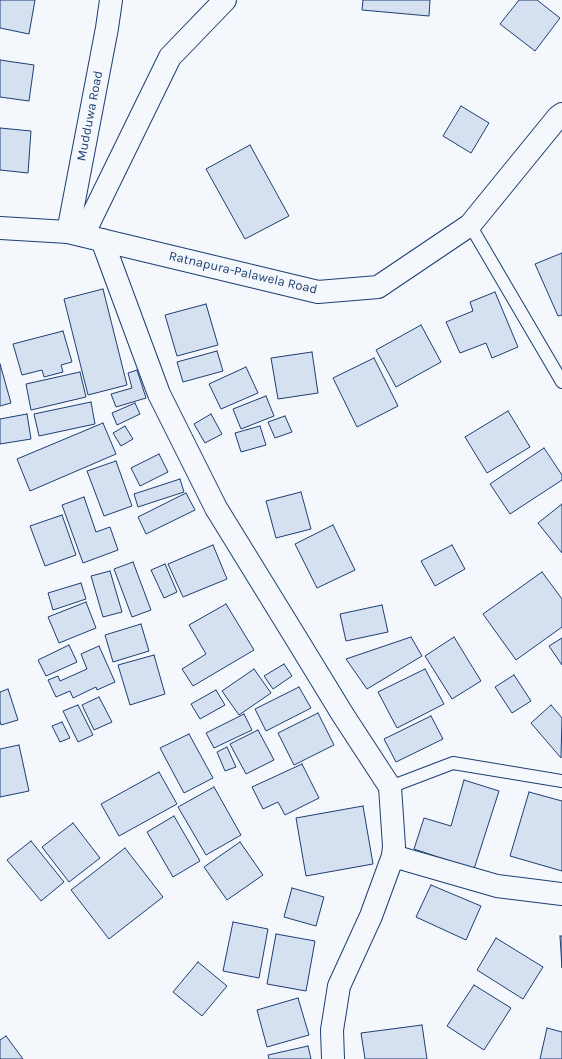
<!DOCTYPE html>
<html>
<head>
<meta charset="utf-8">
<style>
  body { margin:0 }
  canvas { display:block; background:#f4f7fb }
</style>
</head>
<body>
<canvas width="562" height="1059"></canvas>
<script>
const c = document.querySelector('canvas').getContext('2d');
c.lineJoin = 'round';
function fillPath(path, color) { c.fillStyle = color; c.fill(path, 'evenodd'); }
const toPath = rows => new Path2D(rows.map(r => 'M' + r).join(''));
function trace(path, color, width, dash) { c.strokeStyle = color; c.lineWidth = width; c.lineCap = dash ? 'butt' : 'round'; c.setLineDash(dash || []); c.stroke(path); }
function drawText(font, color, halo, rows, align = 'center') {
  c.font = font + ' Karla,sans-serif'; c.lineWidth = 3; c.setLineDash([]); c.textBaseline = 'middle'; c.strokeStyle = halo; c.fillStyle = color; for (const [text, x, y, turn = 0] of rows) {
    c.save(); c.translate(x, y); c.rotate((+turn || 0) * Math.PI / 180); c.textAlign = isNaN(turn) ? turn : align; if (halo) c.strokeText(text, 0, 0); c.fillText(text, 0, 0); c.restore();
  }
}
const building = toPath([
  [0,0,35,0,29,34,0,28,0,0],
  [363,0,430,0,429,16,362,10,363,0],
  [519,0,537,0,560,18,535,51,500,24,519,0],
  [0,60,34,65,29,101,0,97,0,60],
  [461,106,489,123,471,153,443,136,461,106],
  [0,128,31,131,28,173,0,170,0,128],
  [250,145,289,216,245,239,206,169,250,145],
  [562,253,562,315,558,316,535,264,562,253],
  [103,289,127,385,88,395,64,299,103,289],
  [495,292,518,347,492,358,486,343,460,353,446,322,473,311,470,302,495,292],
  [206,304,218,345,177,356,165,315,206,304],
  [421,325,441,362,396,387,376,350,421,325],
  [63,331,72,362,61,365,63,372,44,377,42,370,22,375,13,344,63,331],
  [217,351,223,371,183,382,177,362,217,351],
  [312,352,318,393,278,399,271,358,312,352],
  [374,358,398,406,357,427,333,378,374,358],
  [0,364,11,403,0,406,0,364],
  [246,367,258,393,221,409,209,384,246,367],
  [137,370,146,398,116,407,111,394,132,388,128,373,137,370],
  [80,372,86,397,31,410,26,384,80,372],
  [266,396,274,416,241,429,233,409,266,396],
  [91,402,95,424,39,436,34,414,91,402],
  [135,403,140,414,117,425,112,413,135,403],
  [508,411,530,447,487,473,465,437,508,411],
  [27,414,31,439,0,444,0,419,27,414],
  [211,414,222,434,205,443,194,424,211,414],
  [285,416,292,432,275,438,268,422,285,416],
  [103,423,116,454,30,491,17,459,103,423],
  [125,426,133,439,121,446,113,433,125,426],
  [260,426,266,445,241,452,235,433,260,426],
  [544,448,562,475,562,480,510,514,490,484,544,448],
  [159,454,168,472,140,486,131,468,159,454],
  [116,461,132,506,104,516,87,471,116,461],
  [180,479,184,492,138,507,134,494,180,479],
  [301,492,311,529,276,538,266,501,301,492],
  [186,493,195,510,146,534,138,517,186,493],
  [84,497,96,532,110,527,118,550,83,563,62,505,84,497],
  [562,504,562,553,538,523,562,504],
  [62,515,76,555,45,566,30,526,62,515],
  [333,525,355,570,317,588,295,544,333,525],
  [213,545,227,579,183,597,168,564,213,545],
  [452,545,465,569,435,586,421,561,452,545],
  [133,562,151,610,132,617,114,569,133,562],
  [165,564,177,592,164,598,151,570,165,564],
  [110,571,122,612,103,617,91,576,110,571],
  [542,572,562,599,562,627,516,660,483,614,542,572],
  [81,583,86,599,53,610,48,593,81,583],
  [86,602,96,628,59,643,48,617,86,602],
  [226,604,254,650,193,686,182,669,206,654,189,625,226,604],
  [382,605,388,632,346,641,340,614,382,605],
  [141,624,149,651,113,662,105,635,141,624],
  [411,637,422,656,367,689,346,659,411,637],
  [454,637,481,681,452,699,425,656,454,637],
  [562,638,562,665,549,646,562,638],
  [69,645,77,662,46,676,38,660,69,645],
  [99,646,115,682,97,690,96,687,73,698,70,691,56,697,48,680,58,676,60,681,87,669,81,654,99,646],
  [154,655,165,694,130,705,118,665,154,655],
  [284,664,292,676,273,689,264,676,284,664],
  [254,669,271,693,239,715,222,691,254,669],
  [425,669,444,704,397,728,378,692,425,669],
  [514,675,531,701,512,713,495,687,514,675],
  [299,687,311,708,266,731,255,709,299,687],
  [8,689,18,720,1,725,0,721,0,692,8,689],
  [216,690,225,705,200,719,191,704,216,690],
  [99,697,112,722,94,730,82,705,99,697],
  [78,705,93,735,78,742,63,711,78,705],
  [551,705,562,718,561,758,531,723,551,705],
  [318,713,334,745,294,765,278,733,318,713],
  [244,714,252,730,214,748,206,733,244,714],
  [431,716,443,739,396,762,384,739,431,716],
  [62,722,70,738,60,742,52,726,62,722],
  [258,730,274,760,246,774,230,744,258,730],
  [189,734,213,778,184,793,160,748,189,734],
  [19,745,29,791,0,797,0,749,19,745],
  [227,747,236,767,225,771,217,752,227,747],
  [302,764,319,798,285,815,278,802,263,809,252,787,302,764],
  [159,772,177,804,119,836,101,804,159,772],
  [464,780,499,791,474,869,414,849,424,818,451,826,464,780],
  [214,787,241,835,206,855,178,807,214,787],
  [529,792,562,801,562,871,510,856,529,792],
  [363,806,373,864,306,876,296,818,363,806],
  [174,816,200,861,173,877,147,832,174,816],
  [73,823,100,858,69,882,42,847,73,823],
  [31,841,64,882,41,901,7,860,31,841],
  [240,842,263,875,227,900,204,867,240,842],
  [125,848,163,897,109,939,71,890,125,848],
  [431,885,481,906,466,940,416,917,431,885],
  [292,888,324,897,316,926,284,917,292,888],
  [233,922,268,929,259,978,223,971,233,922],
  [276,934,315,941,306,991,267,984,276,934],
  [560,936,562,936,562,968,560,936],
  [496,938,543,967,523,999,477,970,496,938],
  [198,962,227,986,202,1016,173,992,198,962],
  [474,985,511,1008,484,1050,447,1026,474,985],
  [298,998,309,1035,267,1047,257,1010,298,998],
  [422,1025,427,1059,365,1059,361,1033,422,1025],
  [547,1028,562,1032,562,1059,540,1059,547,1028],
  [6,1036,23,1059,0,1059,0,1040,6,1036],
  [308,1046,311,1059,269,1059,268,1055,308,1046]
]);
fillPath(building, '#d5e0f0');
trace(building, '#1d3f73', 1);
const lane = toPath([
  [470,225,562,382],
  [390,787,453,763,562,781]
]);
const street = toPath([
  [83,235,170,57,225,0],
  [393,856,497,886,562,894]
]);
const secondary = toPath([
  [68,232,107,28,111,0],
  [102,240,159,394,216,508,296,638,343,715,390,787,394,846,393,856,371,916,339,986,332,1030,333,1059]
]);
const primary = toPath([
  [0,228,68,232,318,292,378,287,470,225,558,117,562,114]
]);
trace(lane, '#1d3f73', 14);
trace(street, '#1d3f73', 24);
trace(secondary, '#1d3f73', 24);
trace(primary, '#1d3f73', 24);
trace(lane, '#f4f7fb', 12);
trace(street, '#f4f7fb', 22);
trace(secondary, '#f4f7fb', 22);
trace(primary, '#f4f7fb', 22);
drawText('13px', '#1d3f73', '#f4f7fb', [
  ["Mudduwa Road",90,116,-79],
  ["Ratnapura-Palawela Road",243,273,13]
]);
</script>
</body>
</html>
